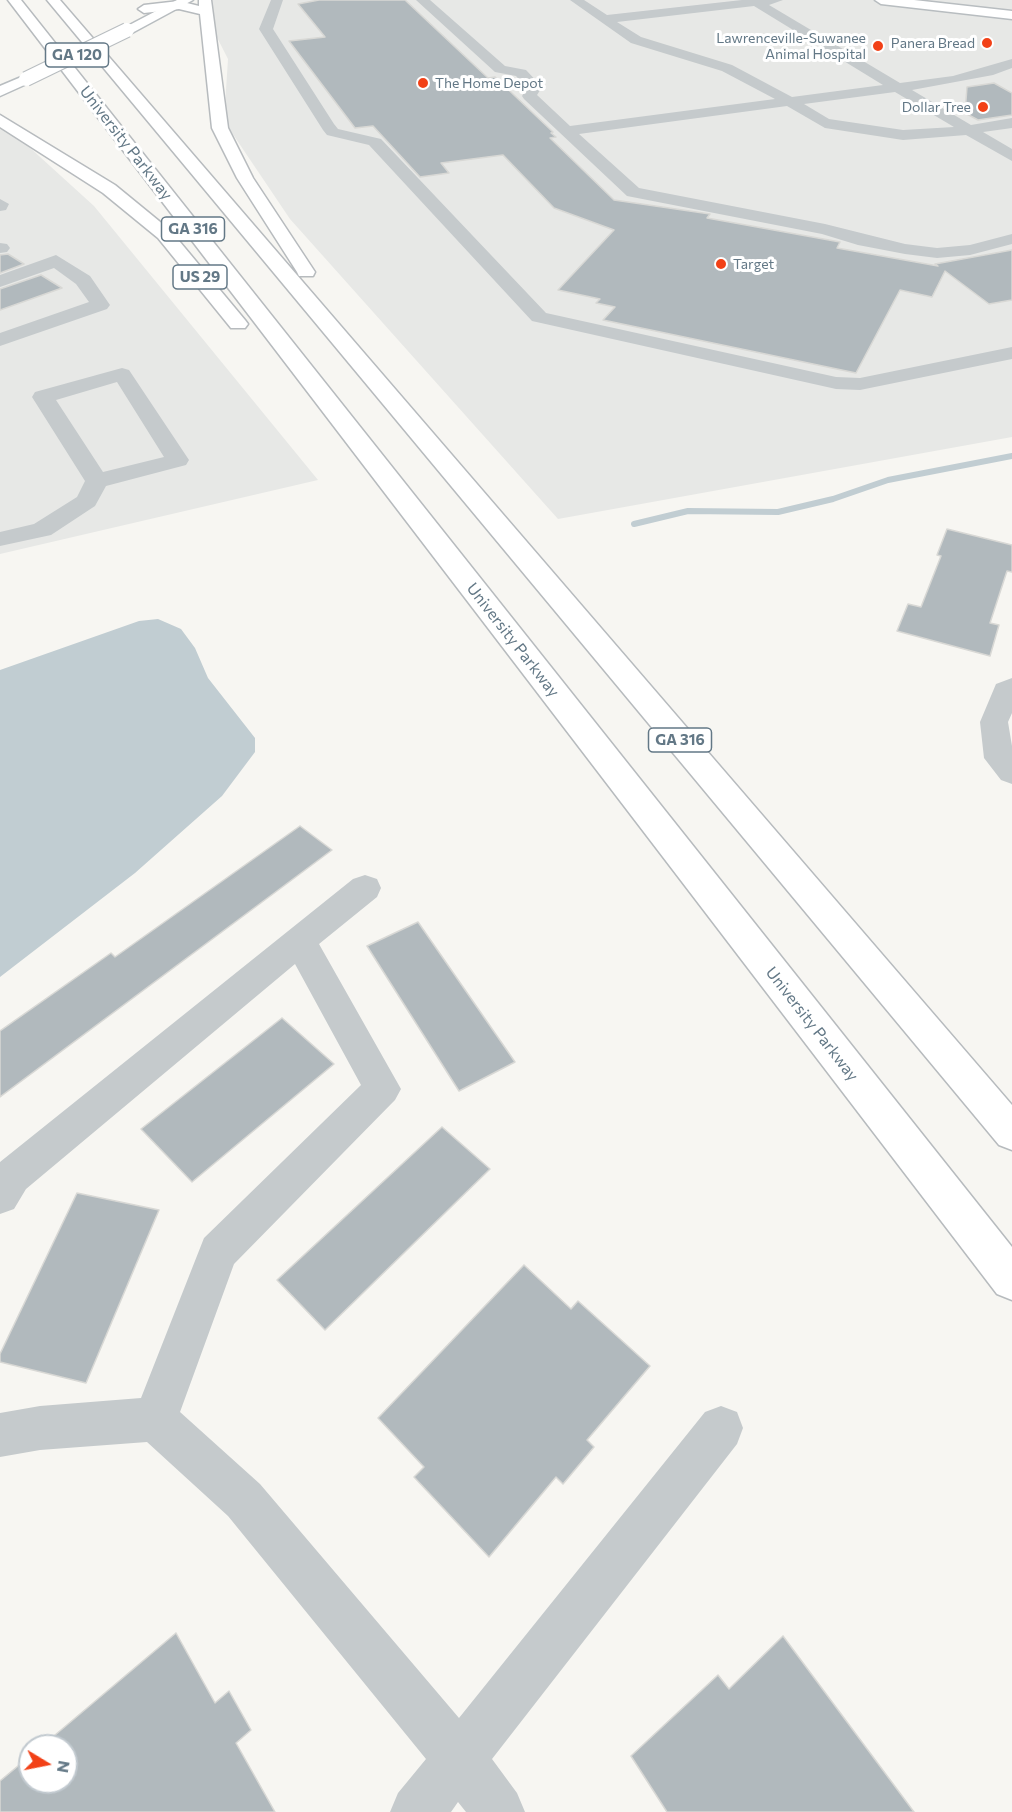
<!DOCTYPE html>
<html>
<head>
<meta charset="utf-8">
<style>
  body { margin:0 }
  #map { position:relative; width:1012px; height:1812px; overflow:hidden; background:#f7f6f2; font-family:Commissioner,sans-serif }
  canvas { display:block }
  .north { position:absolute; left:18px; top:1734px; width:60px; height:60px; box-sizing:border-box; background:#fff; border:2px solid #c1c9cf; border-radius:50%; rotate:100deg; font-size:16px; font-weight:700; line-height:24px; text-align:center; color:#637886 }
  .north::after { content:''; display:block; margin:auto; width:21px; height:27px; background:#f24117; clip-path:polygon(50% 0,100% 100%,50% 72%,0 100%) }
</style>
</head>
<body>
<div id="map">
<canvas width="1012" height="1812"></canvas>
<div class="north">N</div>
</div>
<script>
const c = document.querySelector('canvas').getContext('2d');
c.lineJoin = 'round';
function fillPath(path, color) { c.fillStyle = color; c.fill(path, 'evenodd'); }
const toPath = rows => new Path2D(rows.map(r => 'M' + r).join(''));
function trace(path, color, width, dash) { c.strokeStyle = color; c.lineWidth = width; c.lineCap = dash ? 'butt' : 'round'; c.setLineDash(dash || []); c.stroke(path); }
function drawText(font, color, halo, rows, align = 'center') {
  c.font = font + ' Commissioner,sans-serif'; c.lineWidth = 6; c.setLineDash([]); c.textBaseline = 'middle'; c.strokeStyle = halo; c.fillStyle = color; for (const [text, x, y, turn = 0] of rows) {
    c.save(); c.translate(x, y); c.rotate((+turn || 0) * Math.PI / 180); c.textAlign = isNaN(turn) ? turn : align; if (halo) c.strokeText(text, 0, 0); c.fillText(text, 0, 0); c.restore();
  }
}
fillPath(toPath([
  [198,0,1012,0,1012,437,558,519,290,219,224,121,228,59],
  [0,125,6,126,94,206,318,480,0,554]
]), '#e7e8e6');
fillPath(toPath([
  [158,619,181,629,195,648,208,678,255,738,255,752,222,796,135,873,0,977,0,670,139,621]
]), '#c1cdd2');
trace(toPath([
  [634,524,688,511,778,512,833,499,888,480,1012,456]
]), '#c1cdd2', 6);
const building = toPath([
  [319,0,405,0,488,78,495,77,553,132,551,133,556,137,550,138,614,200,710,214,707,218,840,242,837,248,938,266,935,264,1012,250,1012,300,989,304,945,271,932,297,900,290,856,373,603,320,615,307,596,303,600,299,558,290,614,230,554,208,503,155,441,163,449,173,420,177,373,126,355,128,289,41,325,37,298,4,319,0],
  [994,83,1012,93,1012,115,978,120,965,113,967,87,994,83],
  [8,254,24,264,0,273,0,255,8,254],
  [41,275,62,288,0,310,0,289,41,275],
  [947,529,1012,545,1012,572,1007,571,990,623,999,625,990,656,897,631,908,604,921,607,941,556,937,555,947,529],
  [300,826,332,850,0,1097,0,1031,111,953,115,957,300,826],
  [418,922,515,1062,459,1091,367,946,418,922],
  [282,1018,334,1064,192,1182,141,1129,282,1018],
  [442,1127,490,1169,325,1330,277,1280,442,1127],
  [77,1193,159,1210,86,1383,0,1362,0,1354,77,1193],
  [524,1265,571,1309,578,1301,650,1366,587,1440,594,1447,563,1484,556,1477,489,1557,414,1477,424,1467,378,1418,524,1265],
  [176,1633,215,1703,229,1691,251,1730,236,1743,275,1812,0,1812,0,1781,30,1756,30,1782,66,1782,66,1746,42,1746,176,1633],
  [783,1636,914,1812,667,1812,631,1756,718,1675,729,1689,783,1636]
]);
fillPath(building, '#b1b9bd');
trace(building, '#d8d8d5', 1.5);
const major = toPath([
  [177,0,193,0,132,33,127,34,120,30,177,0],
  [875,0,914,0,1012,11,1012,19,881,4,875,0],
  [26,75,31,76,33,79,31,82,0,96,0,86,26,75]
]);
const highway = toPath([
  [8,0,21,0,1012,1247,1012,1300,997,1294,8,0],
  [47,0,60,0,1012,1105,1012,1150,999,1145,47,0],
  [199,0,211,0,228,128,253,178,315,272,313,276,299,276,297,272,237,178,212,128,200,14,179,9,144,13,138,9,144,5,179,1,199,6,199,0],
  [0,115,115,185,170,230,245,320,248,324,245,328,231,328,158,238,103,193,0,127,0,115]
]);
trace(major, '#b8bdc0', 3);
trace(highway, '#b7bbbe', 3);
fillPath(toPath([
  [271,0,283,0,273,29,334,124,338,129,381,139,546,313,836,377,860,378,1012,347,1012,359,860,390,836,389,532,321,369,145,327,135,323,130,259,29,271,0],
  [416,0,430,0,505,66,526,70,542,87,537,95,570,126,775,99,722,71,631,43,570,0,584,0,607,15,742,0,783,0,769,5,900,83,953,76,1012,59,1012,68,993,75,912,90,971,125,1012,118,1012,128,983,132,1012,149,1012,161,966,135,903,140,825,128,787,106,579,134,639,188,825,224,905,244,937,248,970,245,1012,234,1012,244,970,255,937,258,905,254,858,245,822,234,627,196,524,99,522,96,527,88,516,76,495,72,416,0],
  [754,6,883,85,792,97,732,65,641,37,617,22,754,6],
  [895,92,954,127,903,130,829,119,804,104,895,92],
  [0,199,9,204,6,210,0,211,0,199],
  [0,243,7,244,10,248,7,252,0,253,0,243],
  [56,255,90,276,110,305,107,309,0,346,0,333,89,302,76,284,54,268,0,287,0,275,56,255],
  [122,368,129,370,189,460,186,465,106,486,95,506,51,535,0,546,0,532,34,524,77,497,85,481,32,397,35,392,122,368],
  [117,382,164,457,103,472,56,400,117,382],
  [1012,678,1012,713,1008,722,1012,746,1012,784,1001,780,984,758,980,722,996,684,1012,678],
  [365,875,377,879,381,888,377,897,319,944,401,1089,395,1100,234,1264,180,1412,260,1484,459,1718,705,1412,721,1406,737,1412,743,1428,737,1444,492,1759,517,1793,525,1812,466,1812,458,1802,451,1812,390,1812,398,1793,426,1759,228,1516,147,1442,40,1450,0,1457,0,1413,40,1406,141,1398,204,1238,361,1085,295,964,26,1189,14,1209,0,1214,0,1162,353,879,365,875]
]), '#c5cacc');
fillPath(major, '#fff');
fillPath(highway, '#fff');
const majorBridge = toPath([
  [26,79,127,30]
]);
trace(majorBridge, '#b8bdc0', 16, []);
trace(majorBridge, '#fff', 14);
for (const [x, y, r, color] of [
  [987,43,6,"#f24117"],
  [878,46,6,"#f24117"],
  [423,83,6,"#f24117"],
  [983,107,6,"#f24117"],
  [721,264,6,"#f24117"]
]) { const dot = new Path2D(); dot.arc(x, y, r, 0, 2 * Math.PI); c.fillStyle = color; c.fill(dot); trace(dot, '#fff', 2); }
drawText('14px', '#637886', '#fff', [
  ["Lawrenceville-Suwanee",866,38],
  ["Animal Hospital",866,54],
  ["Panera Bread",975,43],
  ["The Home Depot",435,83,"left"],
  ["Dollar Tree",971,107],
  ["Target",733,264,"left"]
], 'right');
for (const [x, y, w] of [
  [77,55,63],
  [193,229,63],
  [200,277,54],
  [680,740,63]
]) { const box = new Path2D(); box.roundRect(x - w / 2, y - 12, w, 24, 4.5); c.fillStyle = '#fff'; c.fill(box); trace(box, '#637886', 1.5); }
drawText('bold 15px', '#637886', null, [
  ["GA 120",77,55],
  ["GA 316",193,229],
  ["US 29",200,277],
  ["GA 316",680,740]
]);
drawText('16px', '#637886', '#fff', [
  ["University Parkway",126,143,52],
  ["University Parkway",513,640,52],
  ["University Parkway",812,1024,52]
]);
</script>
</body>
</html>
